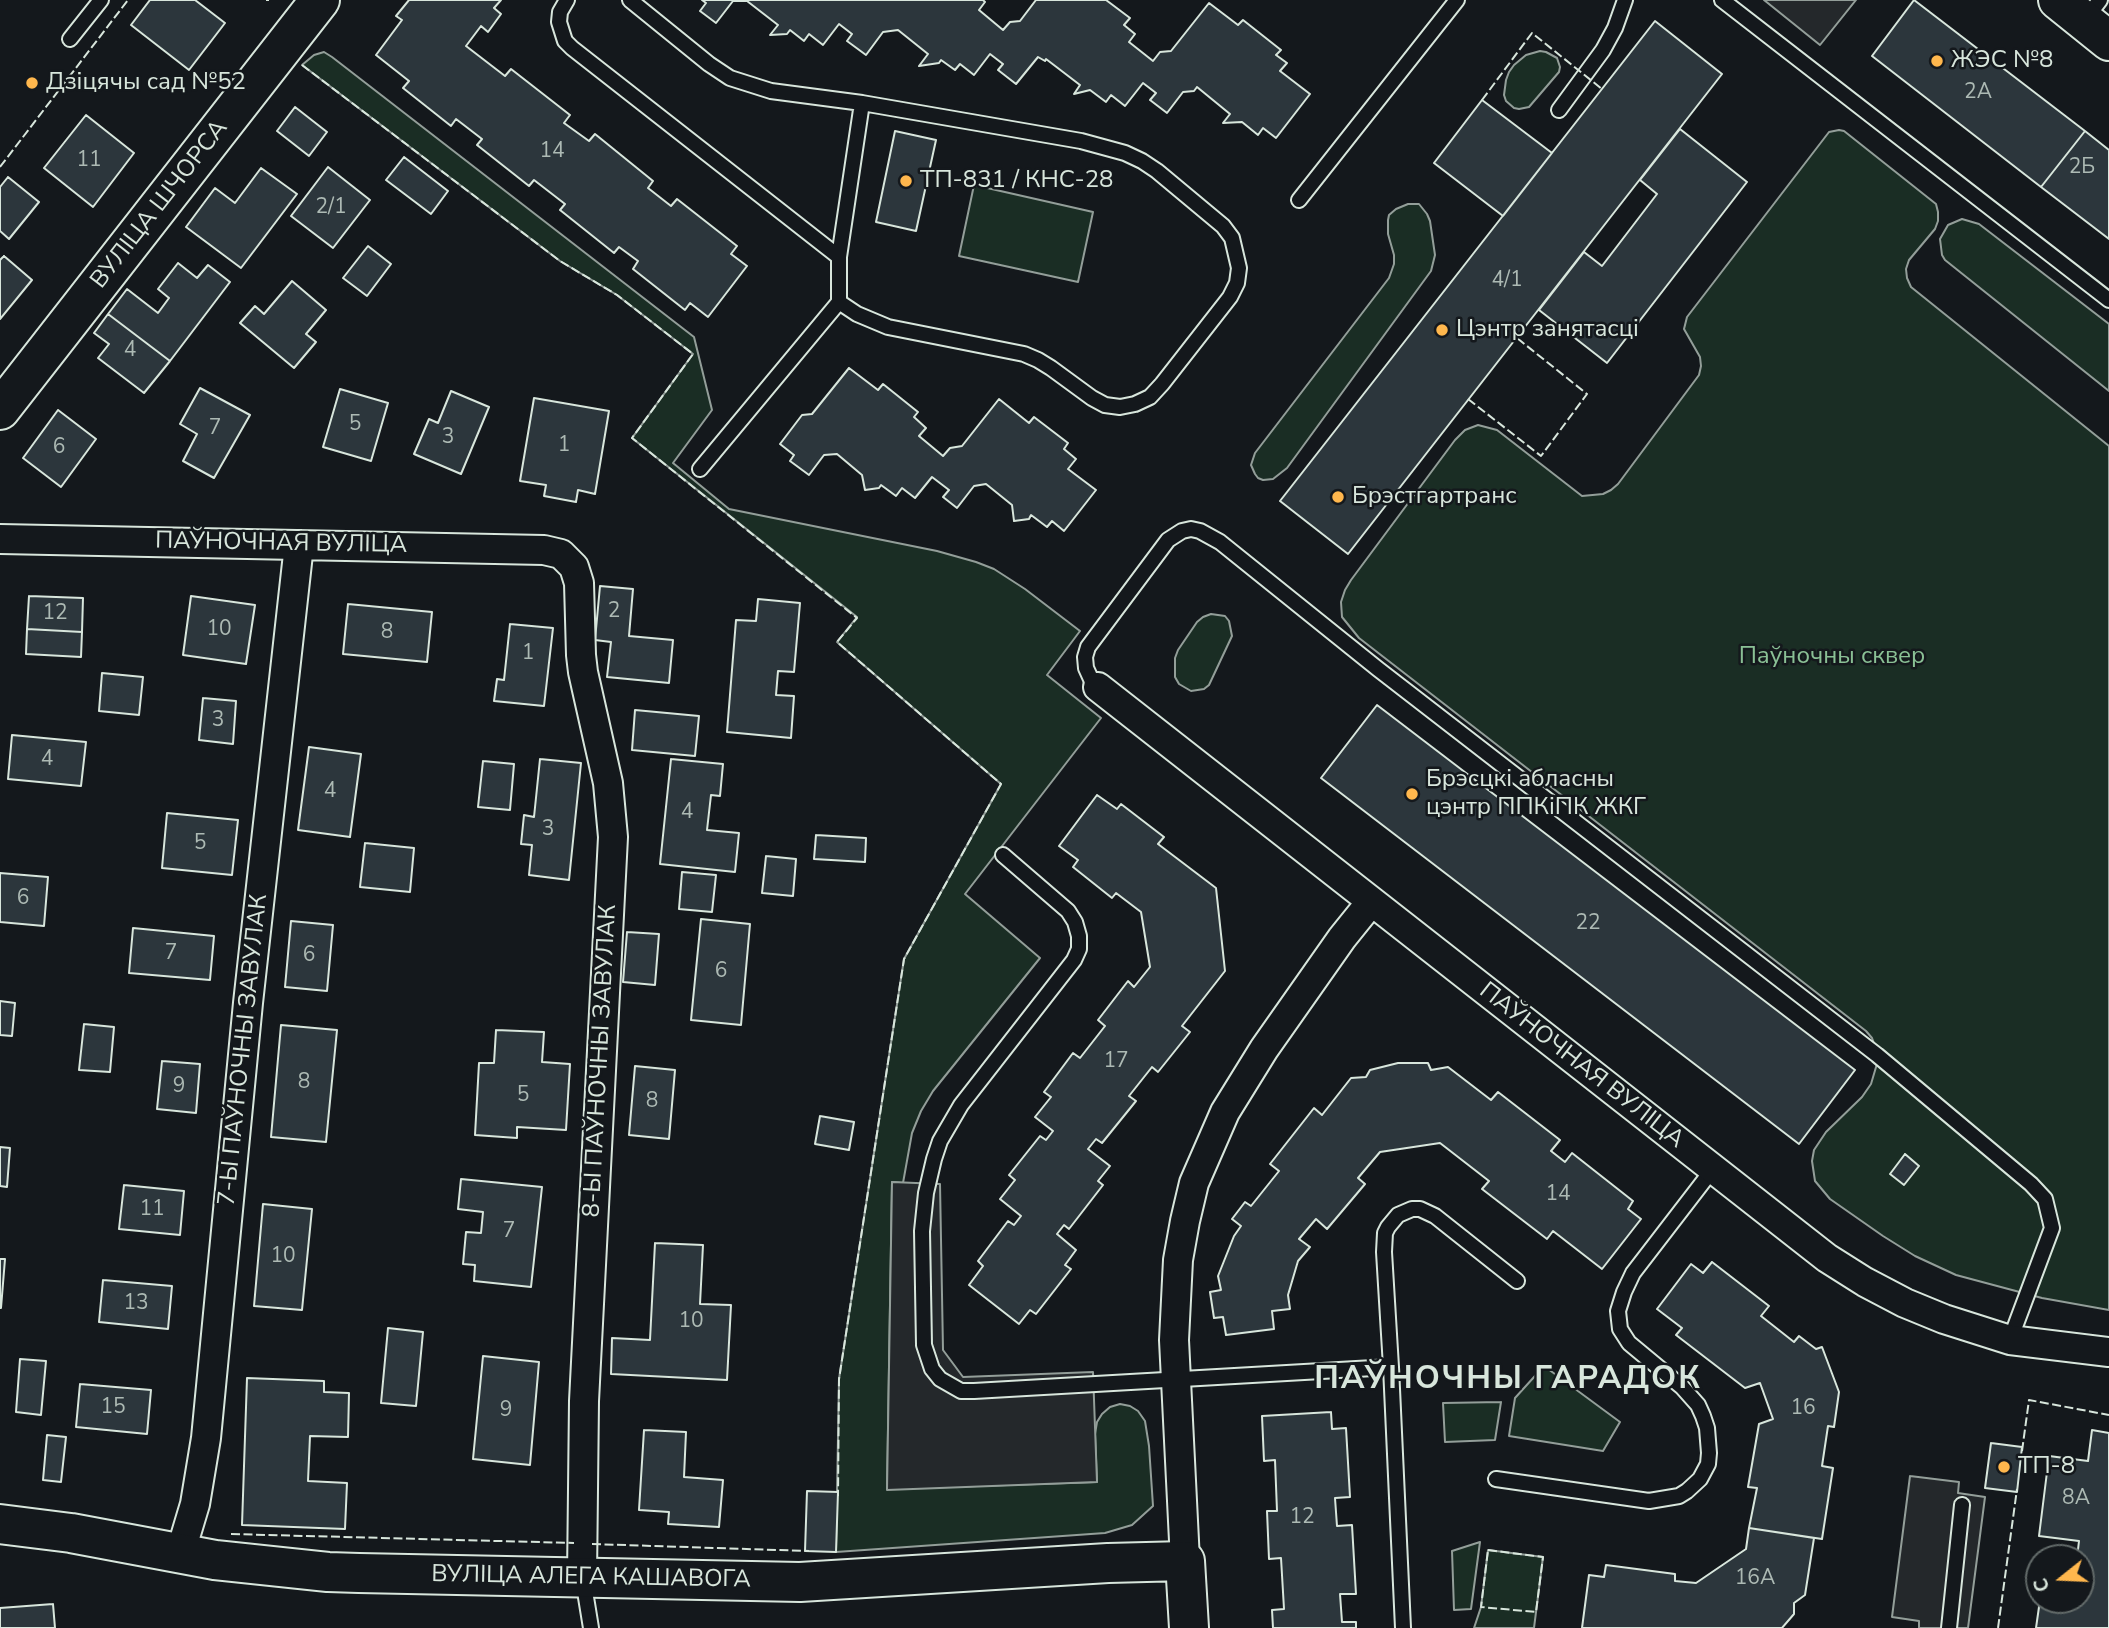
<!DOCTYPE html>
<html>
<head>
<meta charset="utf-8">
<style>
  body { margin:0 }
  #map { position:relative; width:2109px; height:1628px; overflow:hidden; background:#14181c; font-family:"Nunito Sans",sans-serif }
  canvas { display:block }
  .north { position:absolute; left:2025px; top:1544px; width:70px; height:70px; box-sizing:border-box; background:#14181c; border:2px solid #626a69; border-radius:50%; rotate:252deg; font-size:19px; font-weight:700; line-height:28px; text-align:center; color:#d8e6dc }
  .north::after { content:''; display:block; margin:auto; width:24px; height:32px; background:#ffb74d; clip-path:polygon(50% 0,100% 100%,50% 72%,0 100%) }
</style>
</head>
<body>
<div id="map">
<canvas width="2109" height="1628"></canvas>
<div class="north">С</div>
</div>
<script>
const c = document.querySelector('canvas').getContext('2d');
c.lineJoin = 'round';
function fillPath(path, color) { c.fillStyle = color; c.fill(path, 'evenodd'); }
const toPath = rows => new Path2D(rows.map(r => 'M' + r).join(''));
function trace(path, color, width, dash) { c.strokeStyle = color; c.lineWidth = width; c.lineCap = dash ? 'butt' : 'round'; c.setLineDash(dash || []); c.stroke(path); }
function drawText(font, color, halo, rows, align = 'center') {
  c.font = font + ' "Nunito Sans",sans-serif'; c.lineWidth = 5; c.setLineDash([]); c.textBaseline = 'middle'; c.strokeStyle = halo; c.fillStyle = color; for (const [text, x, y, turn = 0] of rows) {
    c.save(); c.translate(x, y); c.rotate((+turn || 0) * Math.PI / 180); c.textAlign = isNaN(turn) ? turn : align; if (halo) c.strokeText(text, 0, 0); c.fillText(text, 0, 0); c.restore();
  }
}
const green = toPath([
  [1540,51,1546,52,1557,58,1560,67,1559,72,1529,107,1519,109,1514,108,1506,101,1504,95,1506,80,1509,72,1514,65,1526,55,1540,51],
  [324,52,332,57,694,337,712,410,673,463,729,509,937,551,976,562,994,569,1025,589,1080,631,1047,675,1101,718,965,894,1040,958,933,1091,921,1111,912,1133,903,1183,892,1182,887,1489,1097,1482,1095,1434,1097,1422,1102,1414,1110,1407,1120,1404,1130,1406,1138,1411,1145,1421,1149,1446,1153,1506,1132,1525,1105,1533,836,1552,839,1379,904,959,1001,784,837,642,857,617,632,438,693,354,617,295,560,261,302,65,314,55,324,52],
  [1839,130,1844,131,1936,204,1938,212,1938,221,1935,229,1909,260,1906,269,1907,278,1911,287,2109,446,2109,1310,2042,1298,1956,1275,1915,1256,1883,1236,1830,1199,1815,1181,1812,1161,1814,1150,1826,1132,1862,1097,1871,1084,1879,1057,1872,1038,1866,1031,1359,638,1342,617,1341,602,1345,590,1351,580,1455,440,1465,430,1478,425,1497,430,1582,496,1603,494,1611,490,1618,484,1699,375,1701,366,1700,357,1684,329,1687,317,1829,132,1839,130],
  [974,185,1093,212,1078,282,959,256,974,185],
  [1408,204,1419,204,1427,214,1430,221,1435,255,1431,271,1287,468,1273,479,1263,480,1258,478,1255,474,1251,465,1255,453,1389,278,1394,264,1394,255,1388,234,1388,220,1389,215,1396,209,1408,204],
  [1962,219,1979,224,2109,324,2109,391,1945,260,1942,255,1940,239,1948,225,1962,219],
  [1211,614,1225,616,1229,621,1232,636,1209,685,1204,689,1191,691,1179,684,1175,677,1175,658,1178,650,1197,622,1203,617,1211,614],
  [1544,1366,1620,1422,1603,1451,1509,1436,1515,1398,1544,1366],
  [1501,1402,1495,1440,1445,1442,1443,1403,1501,1402],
  [1480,1542,1471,1609,1454,1610,1452,1551,1480,1542],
  [1488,1550,1543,1557,1534,1628,1474,1628,1481,1607,1488,1550]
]);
fillPath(green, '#1a2d24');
trace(green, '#939e99', 2);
const parking = toPath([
  [1764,0,1856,0,1820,45,1764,0],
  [892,1182,940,1184,943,1350,963,1377,1093,1372,1097,1482,887,1490,892,1182],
  [1910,1476,1959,1482,1958,1493,1985,1497,1968,1628,1919,1628,1919,1621,1892,1617,1910,1476]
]);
fillPath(parking, '#24282b');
trace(parking, '#939e99', 2);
const building = toPath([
  [150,0,195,0,225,23,189,70,131,25,150,0],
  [409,0,501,0,494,8,501,14,488,32,481,26,466,46,505,76,511,69,570,115,564,123,589,141,595,134,653,181,648,188,671,206,677,199,737,246,731,254,747,266,708,317,690,303,685,310,633,269,638,261,619,247,614,253,560,210,565,204,534,180,529,186,477,145,482,139,456,119,451,126,403,88,409,81,376,55,402,20,396,16,409,0],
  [702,0,983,0,985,2,979,10,1003,30,1010,22,1020,21,1036,0,1106,0,1130,18,1124,25,1135,34,1129,42,1153,61,1160,52,1171,51,1209,3,1238,25,1243,20,1281,50,1276,55,1287,63,1280,71,1310,94,1276,138,1263,128,1258,135,1242,122,1223,123,1230,114,1197,87,1194,91,1183,92,1167,113,1150,100,1156,93,1143,83,1125,106,1111,95,1106,102,1090,90,1074,94,1080,85,1046,59,1045,61,1038,57,1016,84,998,70,1003,64,990,54,974,75,960,64,955,70,941,60,939,63,919,66,928,54,898,30,883,32,866,55,847,41,852,34,839,24,823,45,809,34,804,41,790,30,787,34,770,35,778,25,747,1,733,1,716,23,700,11,706,3,702,0],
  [1914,0,2085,131,2041,187,1872,56,1914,0],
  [1655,21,1722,74,1348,554,1280,501,1655,21],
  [1482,100,1552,153,1503,216,1434,163,1482,100],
  [295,107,327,132,309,156,277,131,295,107],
  [86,115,134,153,93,207,44,168,86,115],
  [1680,129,1747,182,1607,363,1539,310,1584,252,1602,266,1657,194,1640,180,1680,129],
  [895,131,936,140,916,231,876,222,895,131],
  [2085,131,2109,150,2109,239,2041,187,2085,131],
  [404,157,448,191,431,214,386,180,404,157],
  [328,167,370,200,333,248,291,216,328,167],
  [261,168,297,194,241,268,186,227,215,188,235,203,261,168],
  [8,177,39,202,9,239,0,231,0,187,8,177],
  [368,246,391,264,367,296,343,278,368,246],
  [4,256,32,280,0,319,0,260,4,256],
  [178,263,197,278,208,265,230,282,170,361,108,314,127,289,158,313,169,298,158,289,178,263],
  [292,281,326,310,306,334,316,342,294,368,240,323,255,306,264,314,292,281],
  [108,314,170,361,144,393,98,358,109,344,94,333,108,314],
  [849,368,878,390,883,384,918,412,914,417,926,428,919,436,943,456,950,448,962,446,999,399,1029,423,1034,417,1068,443,1064,449,1076,459,1068,469,1096,490,1064,531,1052,521,1047,527,1031,515,1029,519,1014,521,1012,505,986,484,974,486,957,508,943,497,949,490,932,477,915,498,902,488,896,496,881,485,879,488,865,490,862,475,837,454,824,455,809,475,790,461,794,455,780,444,802,415,812,414,849,368],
  [200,388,250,415,214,478,183,461,197,434,180,424,200,388],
  [340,389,388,403,371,461,323,447,340,389],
  [451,391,489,407,461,474,414,454,429,419,438,423,451,391],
  [534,398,609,411,595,494,578,490,576,502,544,496,546,485,520,481,534,398],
  [58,410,96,439,61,487,23,458,58,410],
  [600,586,633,589,629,636,673,640,669,683,607,677,611,642,595,640,600,586],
  [29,596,83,598,82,632,27,629,29,596],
  [191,596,255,605,246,664,183,655,191,596],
  [758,599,800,603,794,672,778,671,776,695,794,696,791,738,727,732,736,620,756,621,758,599],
  [348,604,432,612,427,662,343,654,348,604],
  [510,624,553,628,544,706,494,701,497,679,504,680,510,624],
  [27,629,82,632,81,657,26,654,27,629],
  [102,673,143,677,139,715,99,711,102,673],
  [203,698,236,701,233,744,199,740,203,698],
  [1377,705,1855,1070,1799,1144,1321,778,1377,705],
  [635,710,699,716,695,756,632,750,635,710],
  [12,735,86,742,81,786,8,779,12,735],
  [309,747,361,754,350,837,298,830,309,747],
  [540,759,581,763,569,880,529,875,532,845,521,844,524,815,534,817,540,759],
  [671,759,723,764,720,796,711,795,707,830,739,833,735,872,660,864,671,759],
  [483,761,514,764,510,810,478,807,483,761],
  [1097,795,1117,809,1121,804,1164,837,1158,844,1216,888,1225,971,1182,1026,1190,1032,1158,1072,1152,1067,1129,1096,1136,1101,1102,1143,1096,1139,1088,1149,1110,1166,1098,1181,1103,1185,1069,1229,1064,1225,1057,1234,1076,1250,1065,1265,1071,1269,1036,1314,1030,1310,1019,1324,969,1285,983,1266,978,1261,1008,1221,1014,1225,1021,1216,1000,1199,1015,1180,1009,1175,1040,1136,1046,1140,1053,1131,1035,1117,1051,1097,1044,1092,1073,1053,1080,1058,1105,1026,1098,1020,1128,981,1134,987,1150,967,1141,912,1116,893,1112,898,1073,867,1078,860,1059,846,1097,795],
  [167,813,238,820,232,875,162,868,167,813],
  [816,835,866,838,865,862,814,859,816,835],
  [365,843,414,848,410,892,360,887,365,843],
  [766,856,796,859,793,896,762,893,766,856],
  [682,872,716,875,712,912,679,909,682,872],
  [0,873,48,877,44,926,0,922,0,873],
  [701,919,750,924,741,1025,691,1020,701,919],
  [291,921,333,925,327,991,285,987,291,921],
  [133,928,214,936,210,980,129,973,133,928],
  [627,932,659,934,655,985,623,982,627,932],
  [0,1001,15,1003,12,1036,0,1035,0,1001],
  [84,1024,114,1027,110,1072,79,1070,84,1024],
  [281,1025,337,1030,326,1142,271,1137,281,1025],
  [496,1030,544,1032,542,1062,570,1064,566,1130,517,1127,517,1138,475,1135,479,1063,494,1063,496,1030],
  [162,1061,200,1064,196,1113,157,1109,162,1061],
  [1398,1063,1428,1063,1431,1070,1448,1067,1491,1100,1498,1092,1560,1140,1551,1151,1565,1162,1572,1153,1633,1201,1628,1209,1641,1219,1602,1269,1553,1231,1547,1239,1482,1189,1489,1181,1440,1143,1380,1152,1358,1178,1365,1184,1327,1229,1316,1219,1299,1239,1310,1247,1298,1261,1288,1295,1290,1309,1272,1311,1274,1329,1226,1335,1223,1317,1214,1318,1210,1292,1221,1290,1218,1276,1234,1236,1241,1226,1232,1219,1245,1202,1251,1206,1279,1171,1270,1164,1314,1108,1322,1115,1351,1078,1366,1077,1370,1070,1398,1063],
  [635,1066,675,1070,669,1139,629,1135,635,1066],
  [820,1116,854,1122,849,1150,815,1144,820,1116],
  [0,1147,10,1148,7,1187,0,1186,0,1147],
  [1905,1154,1919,1166,1904,1185,1890,1174,1905,1154],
  [461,1179,542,1187,531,1287,474,1281,475,1265,463,1264,466,1232,481,1233,483,1212,458,1209,461,1179],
  [124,1185,184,1191,180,1235,119,1229,124,1185],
  [263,1204,312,1209,302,1310,254,1306,263,1204],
  [655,1243,703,1245,700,1304,731,1305,727,1380,611,1374,612,1338,650,1340,655,1243],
  [0,1259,5,1259,1,1308,0,1308,0,1259],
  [1712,1262,1769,1306,1761,1316,1794,1342,1799,1336,1816,1349,1822,1347,1839,1392,1834,1427,1828,1426,1822,1466,1833,1468,1822,1539,1749,1528,1757,1488,1748,1487,1759,1424,1773,1419,1760,1383,1745,1388,1676,1335,1682,1328,1657,1309,1691,1264,1703,1273,1712,1262],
  [103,1280,172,1286,168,1329,99,1322,103,1280],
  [388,1328,423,1332,416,1406,381,1403,388,1328],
  [483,1356,539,1362,530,1465,473,1459,483,1356],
  [20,1359,46,1361,41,1415,16,1412,20,1359],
  [247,1378,324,1381,324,1392,349,1393,348,1437,310,1436,308,1481,347,1483,345,1529,242,1525,247,1378],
  [80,1384,151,1390,147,1434,76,1427,80,1384],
  [1331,1412,1332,1429,1346,1428,1350,1497,1335,1498,1337,1526,1352,1525,1356,1594,1340,1594,1342,1622,1356,1622,1356,1628,1273,1628,1272,1610,1284,1609,1281,1558,1269,1559,1267,1511,1277,1511,1275,1460,1264,1461,1262,1416,1331,1412],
  [644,1430,686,1432,684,1477,723,1480,719,1527,668,1524,669,1512,639,1510,644,1430],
  [2092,1430,2109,1433,2109,1628,2036,1628,2040,1600,2071,1604,2072,1600,2081,1600,2081,1558,2077,1558,2079,1541,2039,1536,2049,1456,2088,1461,2092,1430],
  [47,1435,66,1437,61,1482,43,1480,47,1435],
  [1991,1443,2022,1447,2017,1492,1985,1488,1991,1443],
  [807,1491,838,1492,836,1552,805,1551,807,1491],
  [1749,1528,1814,1538,1805,1595,1794,1603,1794,1614,1782,1628,1582,1628,1589,1575,1604,1577,1606,1565,1675,1574,1675,1581,1696,1583,1746,1549,1749,1528],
  [53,1604,55,1628,0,1628,0,1608,53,1604]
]);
fillPath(building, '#2c363c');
trace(building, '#d8e6dc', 2);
const lane = toPath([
  [567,0,560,12,559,22,565,41,572,48,839,257,839,302,700,469],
  [630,0,709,64,730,78,771,91,862,103],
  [1722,0,2109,300],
  [2084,21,2100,0],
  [70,39,101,0],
  [1559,110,1603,50,1615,28,1625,0],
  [1299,200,1457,0],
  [839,257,862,103,1081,141,1125,153,1142,161,1157,171,1223,226,1232,238,1239,268,1237,283,1230,297,1162,384,1150,397,1135,404,1120,407,1105,405,1092,398,1051,368,1038,360,1024,354,888,327,857,314,839,302],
  [1098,687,1091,679,1086,668,1085,657,1088,647,1168,540,1182,531,1191,529,1200,531,1220,542,1378,669,1877,1055,2031,1184,2045,1199,2052,1228,2010,1340],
  [1003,855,1068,911,1075,922,1079,936,1079,949,1074,960,961,1105,940,1141,934,1159,926,1193,922,1231,924,1345,932,1369,940,1379,961,1391,974,1391,1391,1367,1384,1252,1385,1233,1388,1227,1398,1215,1412,1209,1420,1209,1435,1216,1517,1281],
  [1391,1367,1403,1628],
  [1496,1479,1649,1501,1679,1496,1687,1491,1700,1479,1708,1464,1709,1453,1707,1428,1703,1416,1698,1405,1682,1387,1629,1343,1620,1329,1618,1311,1624,1292,1633,1273,1713,1169],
  [583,1579,591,1628],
  [1949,1628,1962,1505]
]);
const street = toPath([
  [0,539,544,550,561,554,574,567,579,583,581,655,583,672,608,783,613,837,584,1401,582,1577],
  [1098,687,1827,1258,1865,1282,1905,1303,1944,1319,2010,1340,2109,1352],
  [180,1554,195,1504,206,1438,248,1003,299,545],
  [1185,1561,1174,1340,1178,1260,1185,1221,1194,1183,1225,1112,1264,1049,1342,938,1371,902]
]);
const secondary = toPath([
  [2058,0,2109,41],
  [0,410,320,0],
  [0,1524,71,1533,215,1560,328,1572,359,1573,800,1582,1108,1563,1185,1561,1189,1628]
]);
trace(lane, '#d8e6dc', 18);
trace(street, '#d8e6dc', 32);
trace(secondary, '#d8e6dc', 42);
trace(lane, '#14181c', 14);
trace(street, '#14181c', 28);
trace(secondary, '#14181c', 38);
trace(toPath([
  [266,0,269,0],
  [302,65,560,261,617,295,693,354,632,438,857,618,837,642,1001,784,904,959,839,1379,838,1496],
  [1482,100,1532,33,1602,89],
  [0,167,128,0],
  [1468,399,1541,456,1587,394,1517,338],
  [2022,1451,2029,1400,2109,1415],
  [231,1534,574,1543],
  [592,1544,809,1551],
  [1488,1550,1543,1557,1536,1612,1481,1607,1488,1550],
  [1998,1628,2017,1489]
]), '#d8e6dc', 2, [9, 3.5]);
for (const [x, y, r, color] of [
  [1937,61,7,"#ffb74d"],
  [32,83,7,"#ffb74d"],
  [906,181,7,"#ffb74d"],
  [1442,330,7,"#ffb74d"],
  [1338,497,7,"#ffb74d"],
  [1412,794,7,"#ffb74d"],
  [2004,1467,7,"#ffb74d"]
]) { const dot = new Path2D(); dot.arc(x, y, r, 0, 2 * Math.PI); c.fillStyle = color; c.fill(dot); trace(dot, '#14181c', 2.5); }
drawText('21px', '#adbab4', null, [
  ["2А",1978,93],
  ["14",552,152],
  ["11",89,161],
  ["2Б",2082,168],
  ["2/1",331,208],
  ["4/1",1507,281],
  ["4",130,351],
  ["5",355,425],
  ["7",215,429],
  ["3",448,438],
  ["1",564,446],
  ["6",59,448],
  ["2",614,612],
  ["12",55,614],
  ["10",219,630],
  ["8",387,633],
  ["1",528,654],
  ["3",218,721],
  ["4",47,760],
  ["4",330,792],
  ["4",687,813],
  ["3",548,830],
  ["5",200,844],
  ["6",23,899],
  ["22",1588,924],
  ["7",171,954],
  ["6",309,956],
  ["6",721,972],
  ["17",1116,1062],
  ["8",304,1083],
  ["9",179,1087],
  ["5",523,1096],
  ["8",652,1102],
  ["14",1558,1195],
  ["11",152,1210],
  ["7",509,1232],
  ["10",283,1257],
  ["13",136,1304],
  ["10",691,1322],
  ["15",113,1408],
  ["16",1803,1409],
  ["9",506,1411],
  ["8А",2076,1499],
  ["12",1302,1518],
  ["16А",1755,1579]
]);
drawText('24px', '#d8e6dc', '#14181c', [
  ["ЖЭС №8",1951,61],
  ["Дзіцячы сад №52",46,83],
  ["ТП-831 / КНС-28",920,181],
  ["Цэнтр занятасці",1456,330],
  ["Брэстгартранс",1352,497],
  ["Брэсцкі абласны",1426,780],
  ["цэнтр ППКіПК ЖКГ",1426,808],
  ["ТП-8",2018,1467]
], 'left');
drawText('24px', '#d8e6dc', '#14181c', [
  ["ВУЛІЦА ШЧОРСА",160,205,-52],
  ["ПАЎНОЧНАЯ ВУЛІЦА",281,544,1],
  ["7-Ы ПАЎНОЧНЫ ЗАВУЛАК",244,1050,-84],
  ["8-Ы ПАЎНОЧНЫ ЗАВУЛАК",601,1061,-87],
  ["ПАЎНОЧНАЯ ВУЛІЦА",1581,1066,38],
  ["ВУЛІЦА АЛЕГА КАШАВОГА",591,1578,1]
]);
drawText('24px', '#8ac095', '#14181c', [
  ["Паўночны сквер",1832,657]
]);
c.letterSpacing = '2px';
drawText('bold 32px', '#d8e6dc', '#14181c', [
  ["ПАЎНОЧНЫ ГАРАДОК",1508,1380]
]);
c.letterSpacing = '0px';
</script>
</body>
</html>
